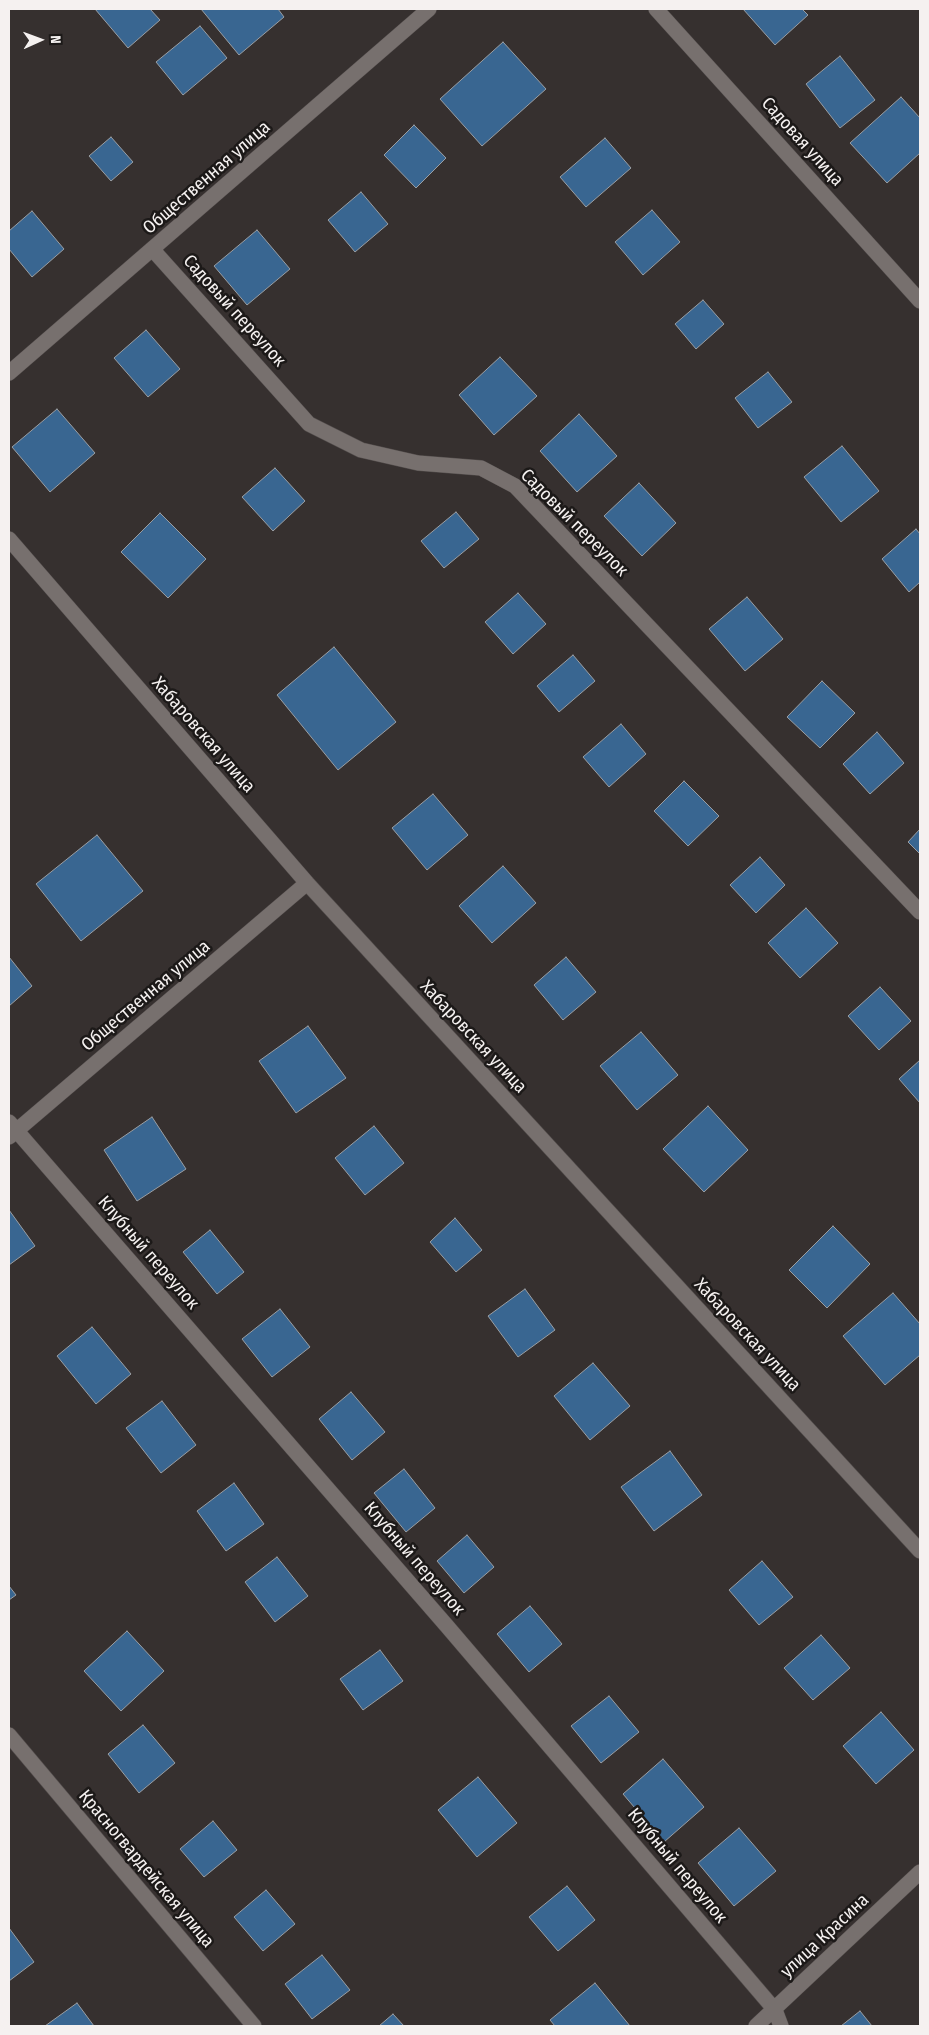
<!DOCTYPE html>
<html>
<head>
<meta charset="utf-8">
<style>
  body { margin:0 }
  #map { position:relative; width:929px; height:2035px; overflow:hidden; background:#36302f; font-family:"Fira Sans Condensed",sans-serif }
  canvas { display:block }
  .frame { position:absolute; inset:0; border:10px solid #f5f1f0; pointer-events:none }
  .north { position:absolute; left:15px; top:15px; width:50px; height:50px; -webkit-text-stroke:4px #1c1918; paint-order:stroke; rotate:88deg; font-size:14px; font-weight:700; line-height:20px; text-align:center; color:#f5f1f0 }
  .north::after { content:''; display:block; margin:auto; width:18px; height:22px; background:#f5f1f0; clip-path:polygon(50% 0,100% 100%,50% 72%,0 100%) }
</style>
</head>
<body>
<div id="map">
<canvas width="929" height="2035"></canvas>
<div class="frame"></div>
<div class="north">N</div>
</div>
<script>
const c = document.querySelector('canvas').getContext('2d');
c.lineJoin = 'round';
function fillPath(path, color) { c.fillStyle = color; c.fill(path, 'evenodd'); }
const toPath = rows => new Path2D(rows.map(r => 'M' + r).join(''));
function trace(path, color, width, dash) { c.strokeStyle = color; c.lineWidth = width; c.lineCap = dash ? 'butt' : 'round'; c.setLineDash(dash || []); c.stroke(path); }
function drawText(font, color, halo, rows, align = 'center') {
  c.font = font + ' "Fira Sans Condensed",sans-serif'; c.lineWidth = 5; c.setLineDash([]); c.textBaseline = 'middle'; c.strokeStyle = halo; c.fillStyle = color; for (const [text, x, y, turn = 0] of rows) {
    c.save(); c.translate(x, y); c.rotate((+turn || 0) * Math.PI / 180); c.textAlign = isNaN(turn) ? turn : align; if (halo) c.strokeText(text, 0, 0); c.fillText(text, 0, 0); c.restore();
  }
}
const building = toPath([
  [95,9,150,9,160,20,128,48,95,9],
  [201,9,278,9,284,17,239,55,201,9],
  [743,9,802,9,808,15,775,45,743,9],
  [200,26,227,58,183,95,156,62,200,26],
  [503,42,546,89,482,146,440,99,503,42],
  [840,56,875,100,840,128,806,84,840,56],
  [901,97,920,118,920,153,887,183,850,143,901,97],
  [414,125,446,158,416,188,384,155,414,125],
  [111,137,133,162,111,181,89,156,111,137],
  [605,138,631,168,586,207,560,177,605,138],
  [361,192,388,224,355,252,328,220,361,192],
  [652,210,680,242,643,275,615,242,652,210],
  [32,211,64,249,32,277,9,249,9,231,32,211],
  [257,230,290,269,247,305,214,266,257,230],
  [703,300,724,324,696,349,675,324,703,300],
  [146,330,180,369,148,397,114,358,146,330],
  [500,357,537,396,494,435,459,395,500,357],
  [768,372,792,402,758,428,735,398,768,372],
  [57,409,95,453,50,492,12,447,57,409],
  [579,414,617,456,577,492,540,451,579,414],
  [842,446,879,491,841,522,804,477,842,446],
  [275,468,305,501,273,531,242,497,275,468],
  [639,483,676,523,642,556,604,516,639,483],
  [456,512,479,539,444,568,421,541,456,512],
  [160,513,206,559,168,598,121,552,160,513],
  [916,529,920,534,920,582,909,592,882,559,916,529],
  [518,593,546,624,513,654,485,622,518,593],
  [747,597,783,639,745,671,709,629,747,597],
  [334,647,396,722,338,770,277,695,334,647],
  [573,655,595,681,559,712,537,686,573,655],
  [822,681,855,713,820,748,787,717,822,681],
  [621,724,646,754,609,787,583,757,621,724],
  [877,732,904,763,870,794,843,764,877,732],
  [684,781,719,816,688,846,654,811,684,781],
  [433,794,468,835,427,870,392,828,433,794],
  [920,829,920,854,908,842,920,829],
  [97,835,143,891,81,941,36,884,97,835],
  [760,857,785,885,756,913,730,885,760,857],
  [503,866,536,903,492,943,459,906,503,866],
  [806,908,838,943,800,978,768,943,806,908],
  [9,957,32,986,9,1006,9,957],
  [566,957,596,992,563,1020,534,985,566,957],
  [880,987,911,1021,879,1050,848,1016,880,987],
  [308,1026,346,1078,296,1113,259,1061,308,1026],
  [641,1032,678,1075,637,1110,600,1066,641,1032],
  [920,1060,920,1103,899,1079,920,1060],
  [708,1106,748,1150,704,1192,663,1149,708,1106],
  [152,1117,186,1169,137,1201,104,1150,152,1117],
  [374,1126,404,1163,365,1195,335,1158,374,1126],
  [9,1210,35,1246,9,1265,9,1210],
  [455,1218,482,1250,456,1272,430,1242,455,1218],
  [833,1226,870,1264,827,1308,789,1270,833,1226],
  [210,1230,244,1272,217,1294,183,1252,210,1230],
  [525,1289,555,1330,518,1357,488,1316,525,1289],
  [893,1293,920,1324,920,1355,885,1385,843,1336,893,1293],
  [280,1309,310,1347,272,1377,242,1339,280,1309],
  [92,1327,131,1374,96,1404,57,1356,92,1327],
  [593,1363,630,1406,590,1440,554,1396,593,1363],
  [351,1392,385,1432,352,1460,319,1419,351,1392],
  [162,1401,196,1445,161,1473,126,1428,162,1401],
  [670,1451,702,1495,654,1531,621,1487,670,1451],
  [404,1469,435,1508,406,1532,374,1493,404,1469],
  [234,1483,264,1524,226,1551,197,1511,234,1483],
  [467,1535,494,1567,464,1593,437,1561,467,1535],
  [277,1557,308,1596,275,1622,245,1582,277,1557],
  [762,1561,793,1597,759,1625,729,1590,762,1561],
  [9,1586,16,1595,9,1600,9,1586],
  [530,1606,562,1644,529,1672,497,1634,530,1606],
  [127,1631,164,1671,121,1711,84,1671,127,1631],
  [821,1635,850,1668,813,1700,784,1668,821,1635],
  [380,1650,403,1681,363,1710,340,1679,380,1650],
  [609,1696,639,1732,601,1763,571,1726,609,1696],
  [881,1712,914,1750,876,1784,843,1746,881,1712],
  [143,1725,175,1763,139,1793,108,1754,143,1725],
  [663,1759,704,1807,664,1842,623,1794,663,1759],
  [478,1777,517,1823,477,1857,438,1810,478,1777],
  [213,1821,237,1850,204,1877,180,1849,213,1821],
  [739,1828,776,1871,734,1906,698,1863,739,1828],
  [567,1886,595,1920,558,1951,529,1917,567,1886],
  [266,1890,295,1924,263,1951,234,1917,266,1890],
  [9,1928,34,1962,9,1981,9,1928],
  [322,1955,350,1990,312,2019,285,1984,322,1955],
  [595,1983,630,2026,555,2026,550,2020,595,1983],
  [77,2003,94,2026,45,2026,77,2003],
  [860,2011,872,2026,841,2026,860,2011],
  [393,2014,404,2026,379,2026,393,2014]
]);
fillPath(building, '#396691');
trace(building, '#9a9ea3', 1);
const minor = toPath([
  [656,9,920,301],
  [153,250,309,424,361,450,418,463,481,468,515,486,920,912],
  [9,373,429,9],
  [9,539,307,883,920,1551],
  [9,1122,446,1625,775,2010,781,2026],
  [9,1137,307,883],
  [9,1735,254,2026],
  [756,2026,920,1872]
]);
trace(minor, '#524c4b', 16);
trace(minor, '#77706e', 15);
drawText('18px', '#f5f1f0', '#1c1918', [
  ["Садовая улица",802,142,48],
  ["Общественная улица",207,178,-41],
  ["Садовый переулок",234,311,48],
  ["Садовый переулок",574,523,45],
  ["Хабаровская улица",203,735,49],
  ["Общественная улица",146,996,-40],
  ["Хабаровская улица",473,1037,47],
  ["Клубный переулок",148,1253,49],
  ["Хабаровская улица",747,1335,47],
  ["Клубный переулок",414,1559,49],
  ["Клубный переулок",677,1866,50],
  ["Красногвардейская улица",146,1869,50],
  ["улица Красина",825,1936,-43]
]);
</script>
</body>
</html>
